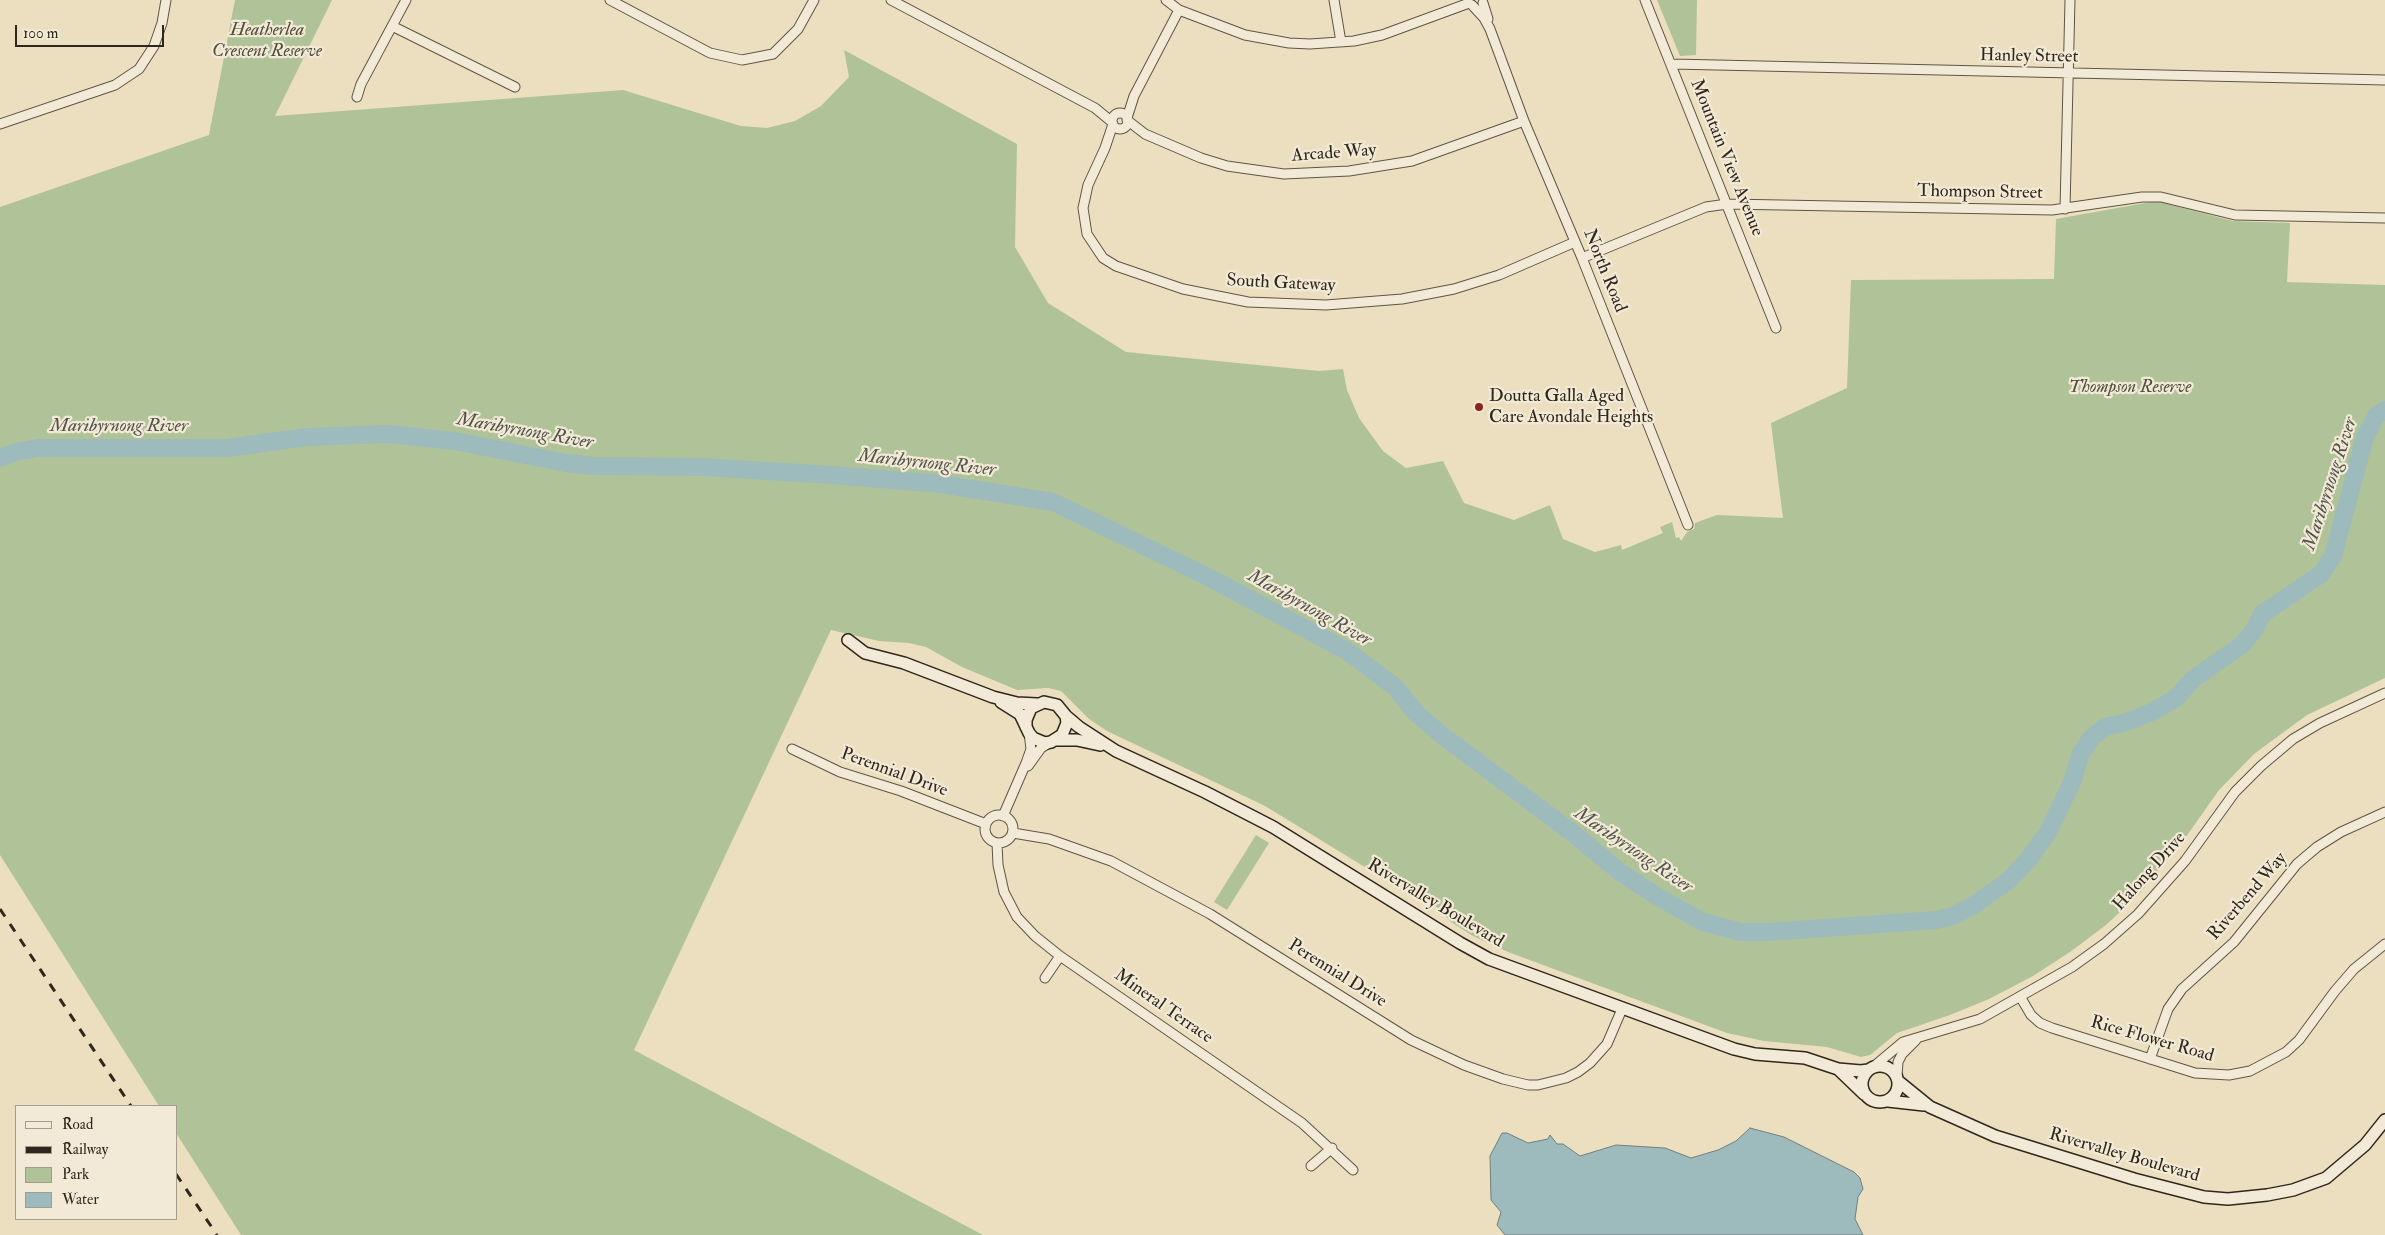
<!DOCTYPE html>
<html>
<head>
<meta charset="utf-8">
<style>
  body { margin:0 }
  #map { position:relative; width:2385px; height:1235px; overflow:hidden; background:#ebdfc0; font-family:"IM FELL Double Pica",serif }
  canvas { display:block }
  .legend { position:absolute; left:15px; top:1105px; width:162px; height:115px; box-sizing:border-box; background:#f2ead6; border:1px solid #a49c8c; margin:0; padding:6px 9px; list-style:none; font-size:15px; color:#30271c }
  .legend li { display:flex; align-items:center; gap:10px; height:25px }
  .legend b { width:25px; border:1px solid #a49c8c }
  .scale { position:absolute; left:15px; top:25px; width:149px; height:22px; box-sizing:border-box; border:2px solid #30271c; border-top:0; padding-left:6px; font-size:15px; line-height:18px; white-space:nowrap; color:#30271c; -webkit-text-stroke:4px #f2ead6; paint-order:stroke }
</style>
</head>
<body>
<div id="map">
<canvas width="2385" height="1235"></canvas>
<ul class="legend">
<li><b style="height:6px;background:#f2ead6"></b>Road</li>
<li><b style="height:6px;background:#30271c"></b>Railway</li>
<li><b style="height:14px;background:#b0c398"></b>Park</li>
<li><b style="height:14px;background:#9dbabd"></b>Water</li>
</ul>
<div class="scale">100 m</div>
</div>
<script>
const c = document.querySelector('canvas').getContext('2d');
c.lineJoin = 'round';
function fillPath(path, color) { c.fillStyle = color; c.fill(path, 'evenodd'); }
const toPath = rows => new Path2D(rows.map(r => 'M' + r).join(''));
function trace(path, color, width, dash) { c.strokeStyle = color; c.lineWidth = width; c.lineCap = dash ? 'butt' : 'round'; c.setLineDash(dash || []); c.stroke(path); }
function drawText(font, color, halo, rows, align = 'center') {
  c.font = font + ' "IM FELL Double Pica",serif'; c.lineWidth = 4.5; c.setLineDash([]); c.textBaseline = 'middle'; c.strokeStyle = halo; c.fillStyle = color; for (const [text, x, y, turn = 0] of rows) {
    c.save(); c.translate(x, y); c.rotate((+turn || 0) * Math.PI / 180); c.textAlign = isNaN(turn) ? turn : align; if (halo) c.strokeText(text, 0, 0); c.fillText(text, 0, 0); c.restore();
  }
}
fillPath(toPath([
  [235,0,332,0,275,116,623,90,741,126,767,128,795,121,821,106,849,77,844,50,1017,144,1015,247,1048,303,1126,352,1319,371,1343,369,1347,390,1359,418,1383,451,1406,468,1443,461,1464,503,1514,520,1550,505,1563,539,1595,552,1621,545,1622,550,1663,533,1660,527,1672,522,1676,538,1679,537,1681,541,1687,532,1694,529,1695,523,1717,515,1783,518,1771,423,1847,388,1851,280,2054,279,2056,219,2156,201,2233,221,2290,223,2287,282,2385,285,2385,678,2307,715,2254,754,2219,790,2183,841,2139,894,2106,925,2070,952,2033,976,1989,999,1950,1015,1897,1033,1870,1055,1861,1057,1827,1047,1764,1041,1727,1033,1508,952,1473,936,1451,922,1424,894,1409,884,1368,869,1265,806,1107,731,1089,719,1061,691,1048,688,1017,690,962,667,926,647,909,643,879,641,831,630,634,1050,983,1235,241,1235,176,1133,176,1106,159,1106,0,855,0,207,209,135],
  [1657,0,1697,0,1696,55,1680,56],
  [1256,835,1269,843,1227,910,1214,902]
]), '#b0c398');
const water = toPath([
  [1750,1128,1784,1137,1854,1172,1860,1178,1863,1189,1858,1197,1855,1219,1863,1235,1505,1235,1497,1225,1501,1212,1491,1200,1490,1156,1502,1133,1507,1133,1528,1143,1548,1139,1550,1135,1557,1144,1563,1144,1580,1156,1616,1145,1665,1148,1691,1158,1718,1150,1736,1141,1750,1128]
]);
fillPath(water, '#9dbabd');
trace(water, '#717f7d', 1);
trace(toPath([
  [0,458,15,452,38,448,227,448,307,437,389,434,455,441,566,463,593,466,703,467,832,475,941,484,1053,502,1208,577,1347,651,1395,687,1416,713,1443,736,1570,831,1620,872,1658,897,1703,922,1741,932,1769,932,1936,920,1953,916,1974,905,2008,881,2028,860,2048,832,2073,780,2080,755,2091,738,2105,727,2127,722,2154,711,2176,698,2193,679,2243,644,2256,627,2262,614,2321,574,2333,556,2365,437,2376,416,2385,410]
]), '#9dbabd', 18);
const street = toPath([
  [610,0,710,53,742,60,773,54,798,29,814,0],
  [891,0,1095,108,1112,122],
  [1166,0,1179,10,1245,35,1289,43,1310,44,1354,41,1382,35,1469,3],
  [1334,0,1341,42],
  [1645,0,1776,328],
  [1483,3,1488,19],
  [1472,5,1484,18,1490,29,1524,121,1582,258,1688,525],
  [392,26,515,87],
  [1672,64,2385,80],
  [357,97,361,84,406,0],
  '1112 121a8 8 0 1 1 16 0a8 8 0 1 1-16 0Z',
  [1127,118,1134,96,1179,10],
  [1127,120,1145,134,1201,158,1227,166,1284,174,1349,171,1412,161,1524,121],
  [0,124,115,85,139,69,154,46,162,23,166,0],
  [1113,124,1105,148,1088,185,1083,208,1087,234,1103,258,1116,266,1183,289,1248,302,1326,305,1402,299,1454,289,1499,275,1575,242],
  [2065,209,2070,0],
  [1582,258,1706,207,1727,204,2052,210,2142,197,2161,197,2235,215,2385,218],
  [792,749,840,772,901,791,986,824],
  [1028,766,1041,748,1051,742],
  '985 829a14 14 0 1 1 28 0a14 14 0 1 1-28 0Z',
  [1003,816,1026,763,1031,749,1029,733],
  [1013,833,1049,839,1111,861,1210,914,1411,1040,1464,1065,1503,1079,1528,1085,1538,1085,1566,1078,1578,1072,1590,1063,1607,1044,1622,1009],
  [997,843,998,865,1004,892,1017,917,1035,936,1060,956,1302,1123,1353,1170],
  [1045,978,1060,956],
  [2021,998,2031,1015,2040,1023,2052,1028,2195,1073,2229,1075,2250,1071,2286,1052,2299,1040,2335,991,2354,969,2385,944],
  [2150,1059,2168,1009,2182,989,2234,942,2297,864,2317,847,2341,832,2385,812],
  [1872,1068,1903,1042,1980,1019,2072,967,2104,944,2138,914,2185,861,2235,792,2261,766,2293,739,2320,723,2385,693],
  [1897,1077,1898,1062,1902,1054,1916,1040],
  [1311,1166,1332,1148]
]);
const secondary = toPath([
  [848,640,865,653,904,663,993,697,1017,703,1037,704],
  [1001,702,1020,714,1029,733,1033,738,1045,743,1051,742,1062,735,1067,723,1066,716,1057,705,1044,702,1031,708,1026,720,1026,727],
  [1066,716,1079,727,1116,751,1205,792,1273,827,1460,943,1489,959,1734,1049,1755,1054,1805,1058,1838,1069,1861,1071,1868,1070],
  [1057,740,1077,740,1100,745],
  '1862 1084a18 18 0 1 1 36 0a18 18 0 1 1-36 0Z',
  [1838,1069,1864,1094],
  [1898,1081,1930,1107,1995,1136,2134,1179,2204,1197,2228,1199,2267,1195,2293,1190,2326,1178,2365,1145,2385,1120],
  [1888,1101,1924,1105]
]);
trace(street, '#5f5545', 11);
trace(secondary, '#30271c', 14);
trace(street, '#f2ead6', 9);
trace(secondary, '#f2ead6', 11);
trace(toPath([
  [0,909,131,1106],
  [176,1174,217,1235]
]), '#30271c', 3, [9, 9]);
for (const [x, y, r, color] of [
  [1479,407,5,"#8f2418"]
]) { const dot = new Path2D(); dot.arc(x, y, r, 0, 2 * Math.PI); c.fillStyle = color; c.fill(dot); trace(dot, '#f2ead6', 2); }
drawText('italic 18px', '#504e3b', '#f2ead6', [
  ["Heatherlea",267,31],
  ["Crescent Reserve",267,52],
  ["Thompson Reserve",2130,388]
]);
drawText('18px', '#30271c', '#f2ead6', [
  ["Hanley Street",2029,57,1],
  ["Arcade Way",1334,154,-4],
  ["Mountain View Avenue",1726,158,68],
  ["Thompson Street",1980,193,1],
  ["North Road",1604,271,68],
  ["South Gateway",1281,284,3],
  ["Perennial Drive",894,773,20],
  ["Halong Drive",2150,872,-48],
  ["Riverbend Way",2248,897,-49],
  ["Rivervalley Boulevard",1435,904,31],
  ["Perennial Drive",1337,974,32],
  ["Mineral Terrace",1163,1007,35],
  ["Rice Flower Road",2152,1040,16],
  ["Rivervalley Boulevard",2124,1156,16]
]);
drawText('18px', '#30271c', '#f2ead6', [
  ["Doutta Galla Aged",1489,397],
  ["Care Avondale Heights",1489,418]
], 'left');
drawText('italic 19px', '#51534c', '#f2ead6', [
  ["Maribyrnong River",119,427],
  ["Maribyrnong River",525,432,10],
  ["Maribyrnong River",927,464,6],
  ["Maribyrnong River",2331,484,-72],
  ["Maribyrnong River",1309,609,29],
  ["Maribyrnong River",1633,851,34]
]);
</script>
</body>
</html>
